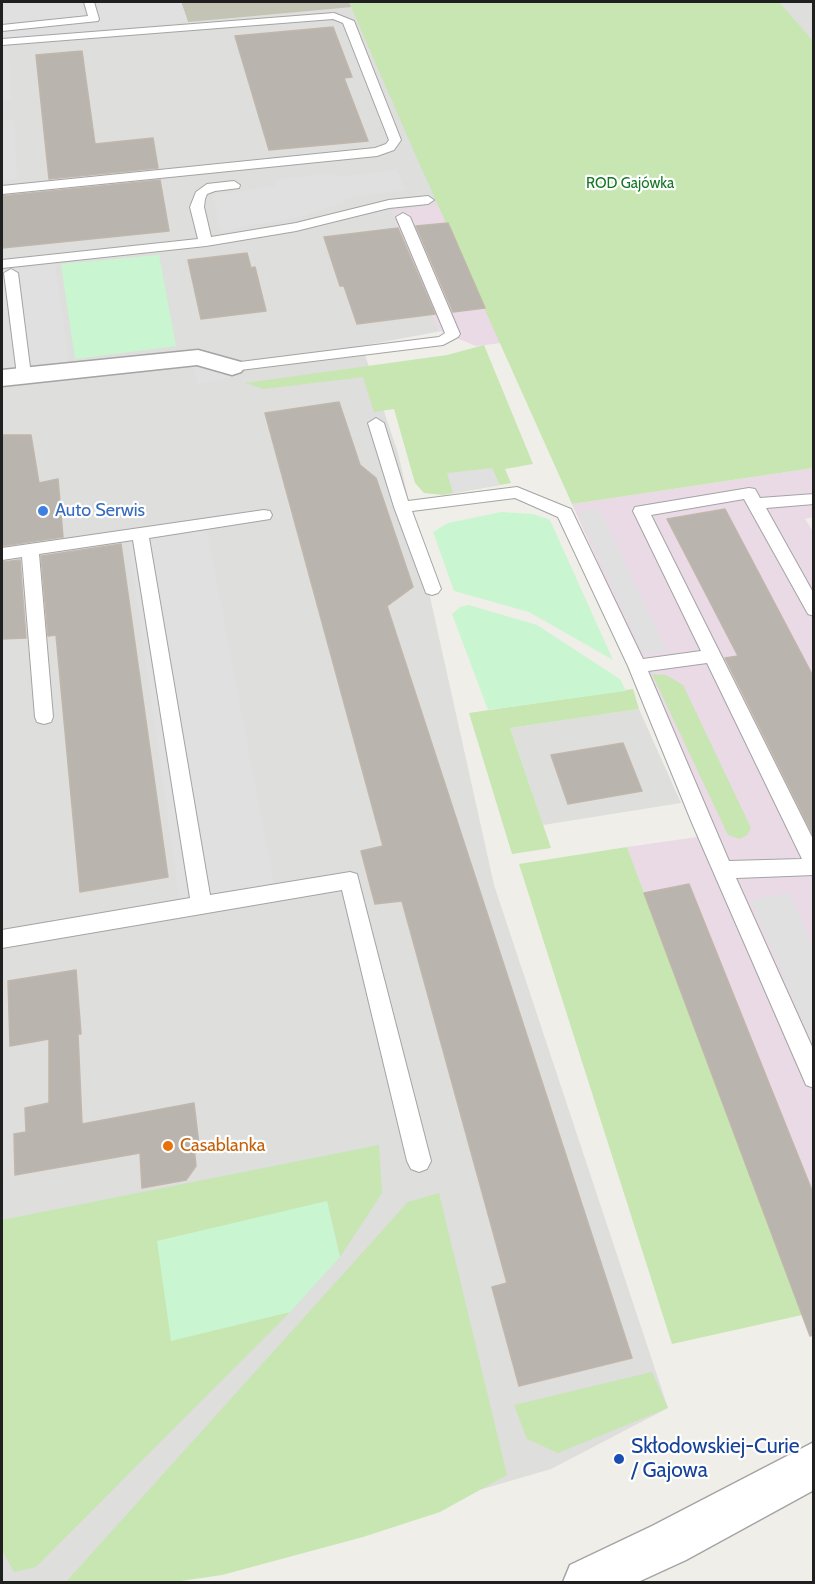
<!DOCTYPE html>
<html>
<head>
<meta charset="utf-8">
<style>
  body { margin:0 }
  #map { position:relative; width:815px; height:1584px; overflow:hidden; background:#f0eee8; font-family:Cabin,sans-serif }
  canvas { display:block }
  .frame { position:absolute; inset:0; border:3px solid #202020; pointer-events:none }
</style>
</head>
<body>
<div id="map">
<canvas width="815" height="1584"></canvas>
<div class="frame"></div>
</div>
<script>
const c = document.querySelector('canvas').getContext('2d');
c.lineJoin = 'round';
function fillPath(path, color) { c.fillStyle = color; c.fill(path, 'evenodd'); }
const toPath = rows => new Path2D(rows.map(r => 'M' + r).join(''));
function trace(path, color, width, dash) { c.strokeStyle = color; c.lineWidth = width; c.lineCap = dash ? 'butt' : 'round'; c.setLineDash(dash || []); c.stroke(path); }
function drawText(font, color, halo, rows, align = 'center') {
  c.font = font + ' Cabin,sans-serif'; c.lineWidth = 4.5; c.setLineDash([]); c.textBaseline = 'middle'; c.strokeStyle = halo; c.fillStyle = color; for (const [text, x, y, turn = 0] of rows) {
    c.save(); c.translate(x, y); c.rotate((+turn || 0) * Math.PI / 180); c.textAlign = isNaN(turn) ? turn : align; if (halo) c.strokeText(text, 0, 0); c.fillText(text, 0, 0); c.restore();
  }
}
fillPath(toPath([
  [778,2,813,2,813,43],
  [376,4,521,316,362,346,398,453,494,885,668,1408,551,1469,165,1582,2,1582,2,35],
  [639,709,681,803,543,825,510,728]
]), '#dededd');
fillPath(toPath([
  [439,204,501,343,476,346,438,330,391,211],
  [813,468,813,517,805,519,814,533,813,1312,802,1315,627,847,718,834,572,504]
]), '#e9dae5');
fillPath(toPath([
  [181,2,349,2,352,7,188,22]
]), '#c3c4b4');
fillPath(toPath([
  [349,2,779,2,813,41,813,468,572,504,416,156],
  [484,345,533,464,505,469,511,483,443,495,424,493,415,483,394,409,374,412,363,377,264,389,245,383,447,355],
  [652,674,666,675,683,685,751,828,747,835,740,839,728,835],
  [633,689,639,709,510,728,551,848,512,854,469,713],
  [627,847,802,1315,672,1344,519,864],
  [379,1145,382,1193,340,1257,327,1201,171,1340,290,1312,36,1567,14,1572,2,1550,2,1220],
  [439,1193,507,1475,440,1512,363,1537,222,1575,174,1582,66,1582,408,1202],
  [652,1372,668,1408,558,1453,527,1439,514,1405]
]), '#c7e6b2');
fillPath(toPath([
  [159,255,176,346,75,359,61,264],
  [501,512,533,514,550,520,613,660,529,612,454,591,433,532,448,523],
  [469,605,537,625,620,679,626,691,488,710,452,614,460,607],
  [327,1201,340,1257,290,1312,171,1341,157,1241]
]), '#c9f6d0');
fillPath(toPath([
  [2,2,181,2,188,22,2,39],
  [9,47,11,99,2,100,2,48],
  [14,120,17,179,2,180,2,121],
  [397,170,406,190,345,198,345,204,328,207,305,216,221,231,212,195,276,186,274,180,334,173,337,177],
  [55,264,69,362,2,371,2,271],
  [224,362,228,378,198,384,193,365],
  [492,468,500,485,453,493,447,473],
  [599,509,667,651,643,654,578,512],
  [206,526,274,884,180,901,128,538],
  [789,893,813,947,813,1045,751,900]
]), '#e0e0e0');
const building = toPath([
  [333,27,352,77,344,78,368,141,269,150,235,36,333,27],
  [82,51,95,144,153,138,158,168,49,179,36,55,82,51],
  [160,180,169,231,2,248,2,196,160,180],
  [448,223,485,308,453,312,416,226,448,223],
  [398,228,435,314,357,324,344,286,340,286,324,237,398,228],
  [247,253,251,268,255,267,266,311,201,319,188,260,247,253],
  [339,402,360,465,376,478,413,587,387,606,632,1358,519,1386,492,1287,507,1283,402,901,375,904,361,851,383,846,265,413,339,402],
  [2,435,31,435,39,483,58,479,63,537,2,546,2,435],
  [725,509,813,676,813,835,725,658,738,656,667,519,725,509],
  [121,544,168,877,80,892,56,635,48,636,41,556,121,544],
  [20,560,26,638,2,639,2,562,20,560],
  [623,743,642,791,568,804,551,755,623,743],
  [689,884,813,1193,813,1335,810,1336,644,893,689,884],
  [76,970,81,1034,78,1034,82,1124,194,1103,199,1145,194,1147,196,1166,186,1180,142,1188,140,1153,15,1175,14,1134,26,1132,25,1108,49,1103,49,1039,10,1046,8,981,76,970]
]);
fillPath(building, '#b9b4ad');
trace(building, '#c1b6ab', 1.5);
const service = toPath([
  [84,2,94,2,99,19,98,21,2,31,2,25,88,16,84,2],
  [334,13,354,21,401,140,394,150,377,156,2,194,2,186,375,148,386,144,389,140,343,23,333,19,2,45,2,39,334,13],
  [234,181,240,185,239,188,215,191,207,194,205,199,204,207,211,237,296,223,389,200,428,196,434,200,428,204,389,208,296,231,206,246,2,268,2,260,198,239,190,207,196,192,207,184,234,181],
  [403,213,410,217,460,334,458,337,443,345,232,371,227,370,225,367,227,364,232,363,439,337,445,333,396,217,403,213],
  [11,269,18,273,31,375,24,379,17,375,4,273,11,269],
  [376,418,384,423,408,501,517,487,571,509,643,659,701,651,633,511,635,507,749,488,755,489,760,498,814,494,814,504,766,508,814,594,814,616,808,614,744,499,651,515,814,841,814,875,736,878,814,1051,814,1088,806,1085,803,1078,692,823,628,666,558,517,515,498,412,511,441,589,438,593,432,595,426,593,394,507,368,423,376,418],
  [707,663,802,859,729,861,648,671,707,663],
  [264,510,270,511,272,515,270,519,149,538,210,895,350,872,357,874,431,1161,427,1169,419,1172,411,1169,407,1161,342,890,2,948,2,930,190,898,133,540,39,554,53,717,51,722,44,724,37,722,35,717,22,557,2,560,2,548,264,510]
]);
const minor = toPath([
  [198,350,241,362,245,367,241,372,232,375,197,365,2,386,2,370,198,350]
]);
const tertiary = toPath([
  [814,1442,814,1490,686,1560,638,1582,563,1582,570,1565,652,1526,814,1442]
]);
trace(service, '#a4a4a4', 2);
trace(minor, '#a4a4a4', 3);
trace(tertiary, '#a4a4a4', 3);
fillPath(service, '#fff');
fillPath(minor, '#fff');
fillPath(tertiary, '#fff');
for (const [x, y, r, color] of [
  [43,511,6,"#3f7fe0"],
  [168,1146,6,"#e8710a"],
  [619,1459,6,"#1a4fb4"]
]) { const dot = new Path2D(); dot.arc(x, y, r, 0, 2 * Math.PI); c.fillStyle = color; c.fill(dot); trace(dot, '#fff', 2); }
drawText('15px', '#157825', '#fff', [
  ["ROD Gajówka",630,184]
]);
drawText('18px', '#366cbe', '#fff', [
  ["Auto Serwis",55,511]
], 'left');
drawText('18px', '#c56008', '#fff', [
  ["Casablanka",180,1146]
], 'left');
drawText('21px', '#164399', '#fff', [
  ["Skłodowskiej-Curie",631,1447],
  ["/ Gajowa",631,1471]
], 'left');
</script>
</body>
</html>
